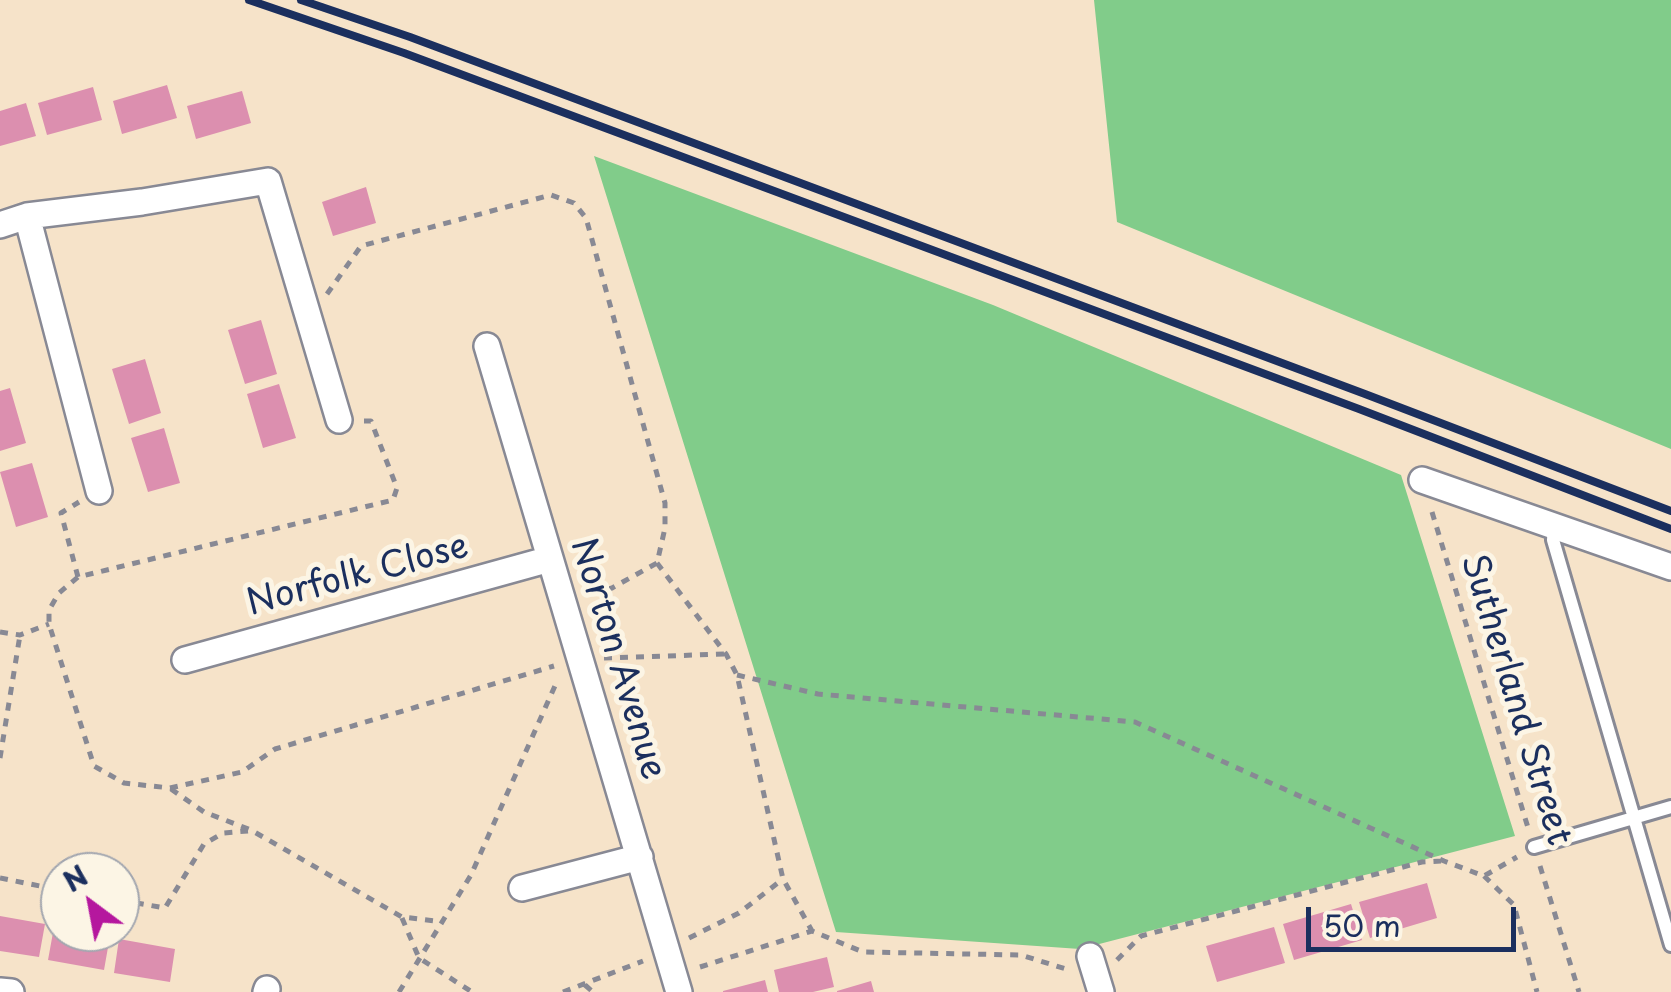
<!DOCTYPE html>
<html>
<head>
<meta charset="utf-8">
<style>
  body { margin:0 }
  #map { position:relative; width:1671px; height:992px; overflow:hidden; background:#f6e3c9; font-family:"Playpen Sans",sans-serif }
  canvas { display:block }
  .north { position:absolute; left:40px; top:852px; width:100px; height:100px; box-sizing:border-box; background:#fcf5e5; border:2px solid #a2a6af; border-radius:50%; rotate:328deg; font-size:28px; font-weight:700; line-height:40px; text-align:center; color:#1b2f5e }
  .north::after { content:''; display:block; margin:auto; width:35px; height:45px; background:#b5179e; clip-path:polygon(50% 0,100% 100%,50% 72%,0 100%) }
  .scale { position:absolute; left:1306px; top:907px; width:210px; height:45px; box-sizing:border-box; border:5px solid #1b2f5e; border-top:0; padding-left:12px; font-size:30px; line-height:35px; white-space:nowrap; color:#1b2f5e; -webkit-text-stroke:8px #fcf5e5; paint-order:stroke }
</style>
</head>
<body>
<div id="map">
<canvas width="1671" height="992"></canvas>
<div class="north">N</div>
<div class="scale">50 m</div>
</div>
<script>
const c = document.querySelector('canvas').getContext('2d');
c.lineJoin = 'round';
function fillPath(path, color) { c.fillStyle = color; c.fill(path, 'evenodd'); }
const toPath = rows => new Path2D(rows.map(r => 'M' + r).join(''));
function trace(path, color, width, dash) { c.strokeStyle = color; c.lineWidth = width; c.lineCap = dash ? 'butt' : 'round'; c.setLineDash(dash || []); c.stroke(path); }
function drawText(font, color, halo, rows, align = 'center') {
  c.font = font + ' "Playpen Sans",sans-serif'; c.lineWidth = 10; c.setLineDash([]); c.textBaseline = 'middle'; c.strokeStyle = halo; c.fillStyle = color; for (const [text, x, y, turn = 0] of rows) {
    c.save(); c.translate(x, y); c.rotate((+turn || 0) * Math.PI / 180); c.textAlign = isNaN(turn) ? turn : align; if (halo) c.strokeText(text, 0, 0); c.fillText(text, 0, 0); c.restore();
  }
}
fillPath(toPath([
  [1094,0,1671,0,1671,449,1117,222],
  [594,156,993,305,1401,475,1515,836,1080,949,836,932]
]), '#81cc8a');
fillPath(toPath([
  [167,85,177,118,122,134,113,101],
  [93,87,102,120,47,135,38,103],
  [242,91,251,123,196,139,187,106],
  [26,103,36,136,0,146,0,111],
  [366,187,376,223,333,236,322,202],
  [261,320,277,374,245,384,228,330],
  [145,359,161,413,129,424,112,369],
  [279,384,296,438,263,448,247,394],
  [10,388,26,443,0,451,0,391],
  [164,428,180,483,148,492,131,438],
  [32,463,48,517,16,527,0,472],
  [1427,883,1437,918,1370,938,1359,902],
  [1351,904,1362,940,1294,960,1283,924],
  [0,916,45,924,39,957,0,951],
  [54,927,60,928,60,932,110,936,104,970,48,960],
  [1274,927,1285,963,1217,982,1206,946],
  [119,939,175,949,170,982,114,973],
  [827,957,834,987,813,992,779,992,774,970],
  [765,980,768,992,723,992,723,991],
  [871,981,874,992,837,992,837,991]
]), '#dc8faf');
const lane = toPath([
  [1554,525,1553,540,1671,945],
  [1534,847,1671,807]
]);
const street = toPath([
  [27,216,99,491],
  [0,225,27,216,142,202,268,181,339,420],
  [487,346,679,992],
  [1422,480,1671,567],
  [185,660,550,559],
  [522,888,640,857],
  [1090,956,1101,992],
  [0,991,11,992],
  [266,992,267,989]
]);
trace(lane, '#888994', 18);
trace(street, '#888994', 30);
trace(toPath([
  [327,294,361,246,551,195,574,203,586,218,665,503,665,528,657,563,612,588,585,595],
  [364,421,371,421,397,488,393,500,78,577,59,593,49,610,49,624,94,766,124,783,170,788,242,772,275,749,554,666],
  [1432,512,1529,831],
  [657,563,726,654,737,675,783,879,812,931],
  [78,577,61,513,79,502],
  [0,632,20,635,49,624],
  [604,658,726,654],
  [737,675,818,694,1135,722,1444,861,1484,876,1517,857],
  [0,758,20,635],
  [171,789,204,812,251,830,402,917,444,922],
  [1540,866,1579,992],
  [1484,876,1514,905,1537,992],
  [0,878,60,890],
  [120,900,165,908,204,844,223,833,248,831],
  [402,918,419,958,472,992],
  [689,938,739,913,783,879],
  [1117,960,1141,936,1422,862,1441,861],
  [700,967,812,931,863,952,1021,955,1066,969],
  [585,985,593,992],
  [399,992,471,875,558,679],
  [563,992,643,961]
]), '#888994', 5, [8, 8]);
trace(lane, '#fff', 12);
trace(street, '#fff', 25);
trace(toPath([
  [249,0,404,53,1359,409,1671,529],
  [301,0,410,37,1365,394,1671,511]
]), '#1b2f5e', 8);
drawText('35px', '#1b2f5e', '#fcf5e5', [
  ["Norfolk Close",358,576,-15],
  ["Norton Avenue",617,659,73],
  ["Sutherland Street",1515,700,73]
]);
</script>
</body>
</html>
